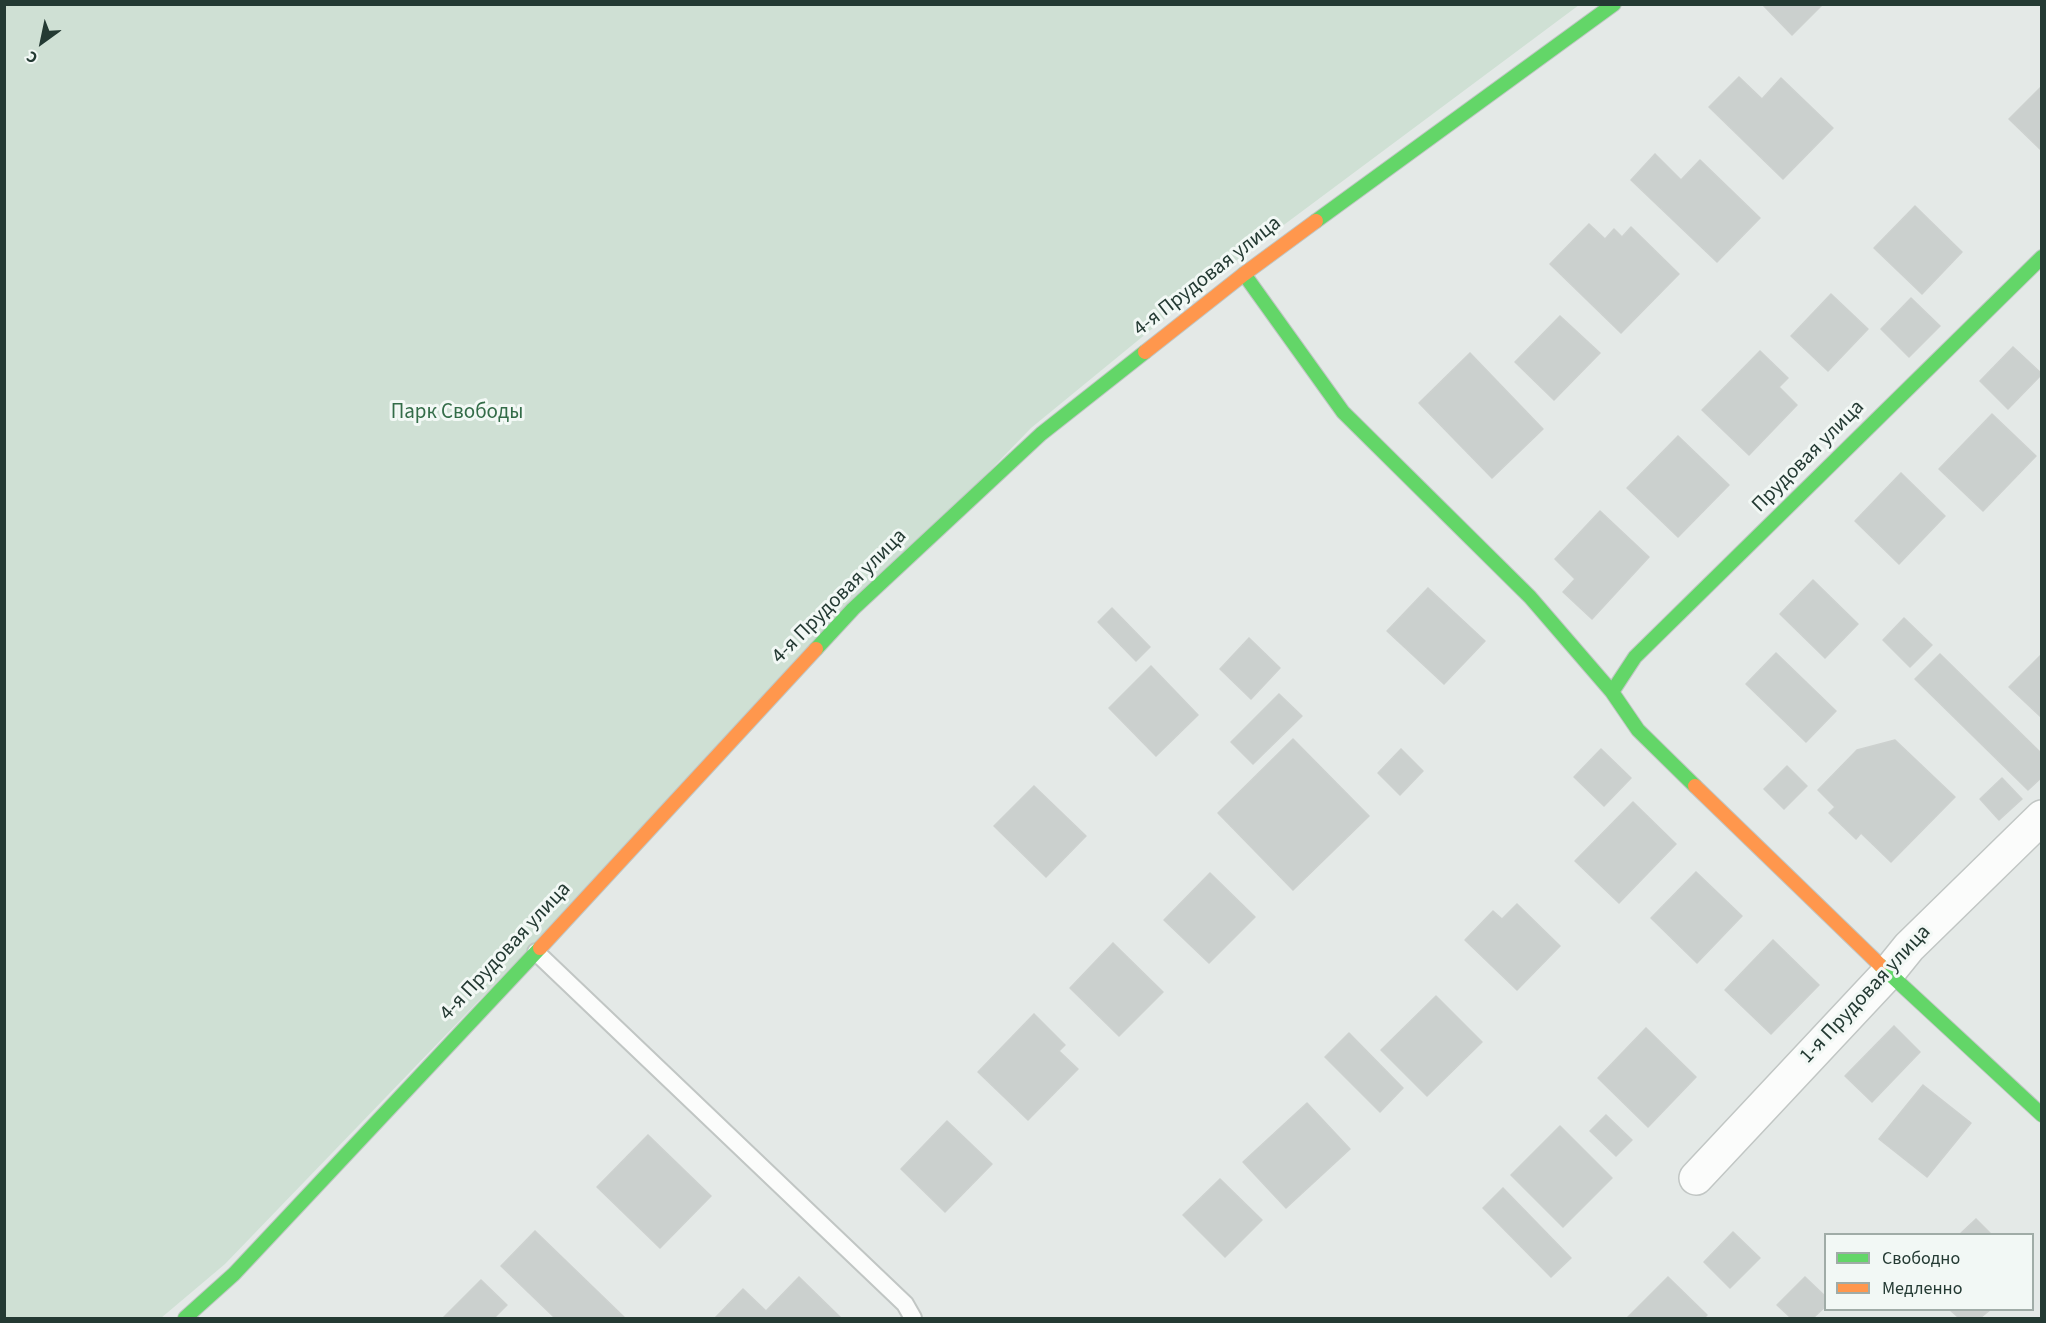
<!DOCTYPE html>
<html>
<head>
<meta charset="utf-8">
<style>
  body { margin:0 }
  #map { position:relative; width:2046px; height:1323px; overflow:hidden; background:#e4e9e7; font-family:"Source Sans 3",sans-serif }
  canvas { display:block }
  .frame { position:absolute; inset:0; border:6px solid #243a33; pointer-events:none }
  .legend { position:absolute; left:1824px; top:1233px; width:210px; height:78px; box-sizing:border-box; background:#f2f8f5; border:2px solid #a0aca7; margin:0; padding:8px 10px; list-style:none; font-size:18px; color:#243a33 }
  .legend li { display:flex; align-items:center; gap:12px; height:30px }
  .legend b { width:30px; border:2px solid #a0aca7 }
  .north { position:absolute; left:12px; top:12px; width:60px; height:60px; -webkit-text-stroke:4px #f2f8f5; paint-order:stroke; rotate:213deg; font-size:16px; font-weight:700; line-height:24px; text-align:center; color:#243a33 }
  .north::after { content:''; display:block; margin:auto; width:21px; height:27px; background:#243a33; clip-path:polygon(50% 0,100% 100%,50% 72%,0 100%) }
</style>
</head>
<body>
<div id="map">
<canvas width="2046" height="1323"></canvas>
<div class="frame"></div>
<ul class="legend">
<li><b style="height:8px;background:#63d668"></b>Свободно</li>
<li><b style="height:8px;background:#ff974d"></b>Медленно</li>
</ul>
<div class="north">С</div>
</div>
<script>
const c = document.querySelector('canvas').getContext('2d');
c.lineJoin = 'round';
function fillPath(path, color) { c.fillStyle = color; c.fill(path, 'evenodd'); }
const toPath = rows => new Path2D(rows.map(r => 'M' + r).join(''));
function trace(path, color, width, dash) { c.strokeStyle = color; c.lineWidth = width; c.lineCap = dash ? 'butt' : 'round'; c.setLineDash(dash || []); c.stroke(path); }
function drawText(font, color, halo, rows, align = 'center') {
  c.font = font + ' "Source Sans 3",sans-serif'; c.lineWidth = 6; c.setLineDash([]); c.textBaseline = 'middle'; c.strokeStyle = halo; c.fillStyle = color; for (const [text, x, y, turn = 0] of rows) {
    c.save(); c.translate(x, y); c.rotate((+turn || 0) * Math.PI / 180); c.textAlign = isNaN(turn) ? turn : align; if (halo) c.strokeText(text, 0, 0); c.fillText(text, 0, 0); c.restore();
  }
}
fillPath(toPath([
  [5,5,1579,5,1230,265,1031,428,225,1264,161,1318,5,1318]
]), '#cfe0d4');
const building = toPath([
  [1762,4,1823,4,1792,35,1762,4],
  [1739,77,1762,99,1781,78,1833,128,1783,179,1709,107,1739,77],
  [2042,86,2042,151,2009,119,2042,86],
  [1655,154,1681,180,1700,160,1760,218,1717,262,1631,180,1655,154],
  [1915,206,1962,252,1922,294,1874,248,1915,206],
  [1589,224,1605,239,1614,229,1622,237,1631,227,1679,274,1621,333,1550,264,1589,224],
  [1831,294,1868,329,1828,371,1791,336,1831,294],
  [1911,298,1940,326,1909,357,1881,329,1911,298],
  [1560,316,1600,353,1554,400,1515,362,1560,316],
  [2013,347,2042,374,2008,409,1980,381,2013,347],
  [1760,351,1788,378,1779,387,1797,405,1749,455,1702,410,1760,351],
  [1470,353,1543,429,1492,478,1419,403,1470,353],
  [1992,414,2036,456,1983,511,1939,469,1992,414],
  [1678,436,1729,485,1678,537,1627,488,1678,436],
  [1901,473,1945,516,1899,564,1855,521,1901,473],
  [1600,511,1649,557,1592,619,1563,592,1575,579,1555,559,1600,511],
  [1813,580,1858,624,1825,658,1780,614,1813,580],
  [1428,588,1485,641,1444,684,1387,631,1428,588],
  [1112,608,1150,647,1136,661,1098,622,1112,608],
  [1904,618,1932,645,1910,667,1883,640,1904,618],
  [1249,638,1280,668,1251,699,1220,669,1249,638],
  [1776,653,1836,711,1806,742,1746,684,1776,653],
  [1940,654,2042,754,2042,777,2028,790,1915,679,1940,654],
  [2042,654,2042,718,2009,687,2042,654],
  [1151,666,1198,715,1156,756,1109,708,1151,666],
  [1279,694,1302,716,1253,764,1231,742,1279,694],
  [1293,739,1369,816,1293,890,1218,813,1293,739],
  [1895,740,1955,797,1891,862,1861,833,1856,839,1829,813,1835,807,1818,790,1857,750,1895,740],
  [1401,749,1423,771,1400,795,1378,773,1401,749],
  [1601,749,1631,778,1604,806,1574,777,1601,749],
  [1787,766,1807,786,1784,809,1764,789,1787,766],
  [2002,778,2022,799,1999,820,1980,799,2002,778],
  [1034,786,1086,836,1046,877,994,826,1034,786],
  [1633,802,1676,844,1619,903,1575,861,1633,802],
  [1696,872,1742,916,1697,963,1651,918,1696,872],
  [1210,873,1255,917,1209,963,1164,920,1210,873],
  [1517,904,1560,946,1517,990,1465,940,1493,911,1502,919,1517,904],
  [1773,940,1819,985,1771,1034,1725,990,1773,940],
  [1113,943,1163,992,1119,1036,1070,988,1113,943],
  [1436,996,1482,1042,1427,1096,1381,1050,1436,996],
  [1034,1014,1065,1045,1059,1051,1078,1069,1028,1120,978,1072,1034,1014],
  [1894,1026,1920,1052,1872,1102,1845,1076,1894,1026],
  [1646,1028,1696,1077,1648,1127,1598,1078,1646,1028],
  [1349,1033,1403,1088,1380,1112,1325,1057,1349,1033],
  [1923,1085,1971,1123,1927,1177,1879,1139,1923,1085],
  [1307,1103,1350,1149,1286,1208,1243,1162,1307,1103],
  [1606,1115,1632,1140,1616,1156,1590,1131,1606,1115],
  [947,1121,992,1164,945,1212,901,1169,947,1121],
  [1560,1126,1612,1178,1563,1227,1511,1175,1560,1126],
  [648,1135,711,1196,660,1248,597,1187,648,1135],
  [1220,1179,1262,1220,1225,1257,1183,1215,1220,1179],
  [1503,1188,1571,1258,1551,1277,1483,1208,1503,1188],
  [1976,1219,1991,1234,1960,1234,1976,1219],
  [535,1231,625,1318,555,1318,501,1266,535,1231],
  [1733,1232,1760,1258,1730,1288,1704,1262,1733,1232],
  [799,1277,841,1318,715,1318,743,1289,766,1311,799,1277],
  [1668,1277,1707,1315,1704,1318,1627,1318,1668,1277],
  [1805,1277,1826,1297,1826,1306,1813,1318,1791,1318,1777,1305,1805,1277],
  [481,1280,507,1305,494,1318,443,1318,481,1280],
  [1950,1310,1990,1310,1980,1318,1959,1318,1950,1310]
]);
fillPath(building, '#cbd0ce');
trace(building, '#cdd1cf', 1.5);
const lane = toPath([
  [536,952,905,1304,913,1318]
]);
const street = toPath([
  [1696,1178,1888,973,1909,947,2042,817]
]);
const fast = toPath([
  [1316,221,1614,4],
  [1244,274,1343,412,1530,597,1612,692,1638,730,1695,786],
  [816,649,853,609,1041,434,1145,352],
  [1612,692,1635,657,2042,257],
  [1880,965,2042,1115],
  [185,1318,234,1274,540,948]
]);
const slow = toPath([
  [1145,352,1244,274,1316,221],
  [1695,786,1880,965],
  [540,948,816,649]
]);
trace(lane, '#c1c6c4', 20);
trace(street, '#c1c6c4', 36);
trace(fast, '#c0c6c4', 16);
trace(slow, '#c0c6c4', 16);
trace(lane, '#fbfcfb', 16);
trace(street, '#fbfcfb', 33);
trace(fast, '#63d668', 14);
trace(slow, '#ff974d', 14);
drawText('21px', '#243a33', '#f2f8f5', [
  ["4-я Прудовая улица",1208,277,-38],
  ["Прудовая улица",1809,457,-45],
  ["4-я Прудовая улица",840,597,-45],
  ["4-я Прудовая улица",506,952,-47],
  ["1-я Прудовая улица",1866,995,-47]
]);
drawText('21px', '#336c48', '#f2f8f5', [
  ["Парк Свободы",457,413]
]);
</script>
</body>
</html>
